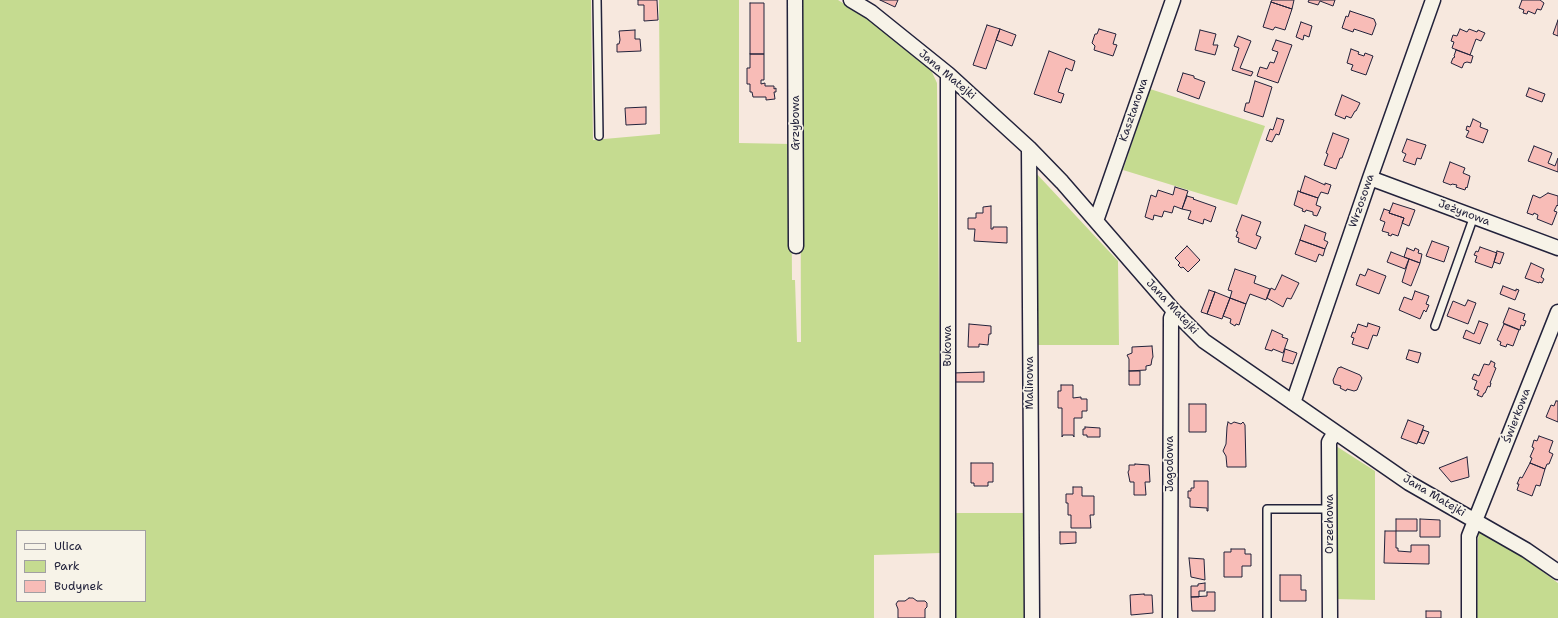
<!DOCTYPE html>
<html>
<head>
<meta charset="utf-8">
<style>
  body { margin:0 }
  #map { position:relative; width:1558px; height:618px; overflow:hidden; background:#f7e8de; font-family:"Shantell Sans",sans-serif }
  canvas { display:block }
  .legend { position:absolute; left:16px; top:530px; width:130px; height:72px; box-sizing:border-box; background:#f7f3e8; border:1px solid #a29fa3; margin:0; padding:5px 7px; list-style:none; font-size:12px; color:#22223b }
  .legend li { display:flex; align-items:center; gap:8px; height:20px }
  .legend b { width:20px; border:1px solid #a29fa3 }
</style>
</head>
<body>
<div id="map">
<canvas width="1558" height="618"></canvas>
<ul class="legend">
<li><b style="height:5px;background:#f7f3e8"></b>Ulica</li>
<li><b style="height:11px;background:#c5db90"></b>Park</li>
<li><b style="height:11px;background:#f8bcb7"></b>Budynek</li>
</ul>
</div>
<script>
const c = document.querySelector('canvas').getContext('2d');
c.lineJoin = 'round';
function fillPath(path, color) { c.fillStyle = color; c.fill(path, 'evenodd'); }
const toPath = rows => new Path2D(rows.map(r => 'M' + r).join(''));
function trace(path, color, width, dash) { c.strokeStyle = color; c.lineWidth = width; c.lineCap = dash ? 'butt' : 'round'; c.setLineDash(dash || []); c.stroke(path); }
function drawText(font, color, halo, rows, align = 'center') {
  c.font = font + ' "Shantell Sans",sans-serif'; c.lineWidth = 3.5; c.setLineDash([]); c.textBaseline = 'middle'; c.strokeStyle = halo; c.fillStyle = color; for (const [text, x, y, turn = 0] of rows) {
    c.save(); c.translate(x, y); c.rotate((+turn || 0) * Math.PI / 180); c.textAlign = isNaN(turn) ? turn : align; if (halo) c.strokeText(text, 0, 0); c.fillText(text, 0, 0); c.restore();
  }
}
fillPath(toPath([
  [0,0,591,0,593,140,660,134,659,0,739,0,739,143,791,144,792,280,795,280,797,342,801,342,800,0,838,0,875,23,931,70,937,83,941,553,874,555,874,618,0,618],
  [17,531,145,531,145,601,17,601],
  [1150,89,1265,126,1237,205,1123,170],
  [1035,172,1118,261,1119,345,1037,345],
  [1336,446,1375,471,1375,600,1336,599],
  [952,513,1024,513,1025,618,953,618],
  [1479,532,1520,555,1558,583,1558,618,1477,618,1478,539]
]), '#c5db90');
const building = toPath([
  [638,0,657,0,658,20,644,21,644,5,638,5,638,0],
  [880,0,898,0,895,7,880,0],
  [1272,0,1294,0,1292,9,1271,2,1272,0],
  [1309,0,1335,0,1333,6,1320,1,1318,5,1308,2,1309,0],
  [1522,0,1540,0,1544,3,1541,10,1537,9,1535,14,1528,11,1527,14,1523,13,1524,10,1519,8,1522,0],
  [1271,2,1292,9,1285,30,1275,27,1273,30,1263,27,1271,2],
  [750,3,764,3,764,54,750,54,750,3],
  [1350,11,1374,19,1376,24,1372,35,1354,29,1353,32,1342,28,1346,16,1348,17,1350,11],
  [1558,20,1558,36,1553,34,1558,20],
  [1301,22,1312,26,1309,37,1304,35,1303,40,1296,37,1301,22],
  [987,25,1000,29,986,69,973,65,987,25],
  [1000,29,1016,35,1012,46,996,40,1000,29],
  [1099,29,1116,34,1113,44,1117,45,1113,56,1094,50,1095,46,1092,43,1095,34,1097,34,1099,29],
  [1460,29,1467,32,1469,29,1477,32,1478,30,1485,33,1481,41,1476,39,1470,55,1452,48,1454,42,1451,41,1453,35,1457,36,1460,29],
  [635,30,635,39,640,39,641,51,617,52,617,44,619,44,620,40,619,31,635,30],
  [1200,30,1216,34,1213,45,1218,45,1215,55,1195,50,1200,30],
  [1238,36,1251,41,1240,68,1253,72,1251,76,1232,70,1239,48,1234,46,1238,36],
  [1276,40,1292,45,1278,83,1257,76,1260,67,1267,69,1270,62,1274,63,1278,52,1272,50,1276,40],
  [1351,49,1359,52,1358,54,1364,56,1365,53,1373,56,1366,75,1351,70,1353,65,1347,63,1351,49],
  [1456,50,1473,56,1471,63,1467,62,1464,63,1462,68,1451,63,1453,58,1455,57,1454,56,1456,50],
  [1049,51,1075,61,1072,71,1066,68,1058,92,1064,94,1061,103,1034,94,1049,51],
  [750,54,764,54,764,80,761,80,761,84,765,83,765,86,774,86,774,89,776,88,776,92,774,92,775,99,766,100,766,97,753,97,752,92,750,92,750,84,747,84,747,68,750,68,750,54],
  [1183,73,1194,76,1194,78,1205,82,1199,99,1177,91,1183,73],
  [1255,81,1272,87,1263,117,1244,111,1246,103,1249,103,1255,81],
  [1529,88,1545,94,1542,102,1526,96,1529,88],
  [1342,95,1360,103,1356,111,1355,111,1351,118,1346,116,1345,119,1335,115,1342,95],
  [646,107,646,124,626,125,625,108,646,107],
  [1277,118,1284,120,1279,135,1276,134,1272,142,1266,140,1270,129,1273,130,1277,118],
  [1473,119,1481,123,1480,127,1488,130,1483,143,1466,137,1469,131,1466,130,1467,126,1470,127,1473,119],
  [1333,133,1349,139,1342,158,1340,158,1336,169,1324,165,1328,154,1326,153,1333,133],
  [1407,139,1426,145,1421,159,1417,158,1415,165,1403,161,1406,154,1402,152,1407,139],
  [1534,146,1552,153,1548,163,1555,166,1558,158,1558,172,1528,161,1534,146],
  [1450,162,1465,168,1463,173,1470,176,1467,188,1466,187,1465,190,1456,187,1457,185,1452,184,1451,185,1443,182,1450,162],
  [1305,176,1325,185,1325,183,1331,185,1328,194,1321,192,1318,198,1300,192,1305,176],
  [1175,187,1188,191,1182,209,1174,206,1172,213,1164,211,1162,217,1154,215,1153,220,1145,217,1151,195,1156,197,1158,190,1173,195,1175,187],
  [1298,191,1318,198,1316,205,1321,207,1317,216,1313,215,1313,212,1306,210,1305,212,1302,211,1303,209,1294,205,1298,191],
  [1548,193,1558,196,1558,206,1557,205,1554,211,1557,212,1552,225,1537,219,1538,215,1534,213,1533,215,1527,213,1533,195,1540,198,1548,193],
  [1187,196,1194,198,1193,199,1216,207,1211,222,1204,219,1203,224,1188,219,1191,211,1182,209,1187,196],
  [1393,203,1415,210,1409,226,1402,223,1404,218,1389,213,1393,203],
  [991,206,991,229,993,229,993,227,1007,227,1007,243,974,241,975,229,968,229,968,218,976,218,976,213,983,213,983,207,991,206],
  [1384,209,1390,211,1389,213,1404,218,1398,236,1392,234,1391,236,1388,235,1389,233,1382,231,1385,222,1380,220,1384,209],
  [1242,215,1261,222,1256,235,1261,237,1256,249,1238,242,1239,238,1236,237,1238,232,1236,231,1242,215],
  [1305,225,1326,233,1324,240,1328,242,1325,249,1300,240,1305,225],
  [1300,240,1325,249,1323,256,1319,254,1316,262,1295,254,1300,240],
  [1432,241,1449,247,1444,262,1426,256,1432,241],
  [1187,246,1200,260,1188,272,1183,267,1181,268,1178,265,1180,263,1175,258,1187,246],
  [1480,247,1497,253,1492,268,1475,262,1477,256,1474,255,1476,251,1478,252,1480,247],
  [1407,248,1414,251,1415,248,1419,250,1418,253,1422,254,1420,263,1404,257,1407,248],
  [1497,251,1504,253,1500,264,1494,262,1497,251],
  [1391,252,1409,259,1405,269,1387,262,1391,252],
  [1409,259,1420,263,1411,286,1402,282,1409,259],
  [1531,263,1544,269,1541,277,1544,279,1542,283,1539,282,1539,283,1525,278,1531,263],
  [1235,269,1256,276,1254,283,1270,289,1266,300,1250,294,1246,304,1230,298,1232,291,1228,290,1235,269],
  [1368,269,1386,276,1379,294,1356,285,1360,274,1365,276,1368,269],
  [1282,275,1299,283,1291,299,1287,298,1283,307,1267,298,1271,288,1275,290,1282,275],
  [1503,286,1516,291,1516,289,1519,290,1515,300,1500,294,1503,286],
  [1209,290,1215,292,1207,314,1201,312,1209,290],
  [1415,291,1429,296,1426,304,1429,305,1426,312,1424,310,1420,319,1399,310,1404,297,1412,300,1415,291],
  [1215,292,1230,298,1222,319,1207,314,1215,292],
  [1230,298,1246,304,1239,325,1236,324,1235,326,1230,323,1231,319,1223,316,1230,298],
  [1468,300,1476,303,1468,324,1447,316,1453,301,1465,306,1468,300],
  [1509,308,1525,314,1523,320,1526,321,1524,326,1521,325,1520,330,1503,323,1509,308],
  [1479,321,1488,324,1480,344,1463,338,1466,330,1474,334,1479,321],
  [1368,323,1380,327,1377,336,1373,335,1368,349,1352,344,1354,338,1351,337,1353,332,1355,333,1358,324,1367,327,1368,323],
  [969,324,991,326,991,334,989,334,988,345,979,344,979,347,968,347,969,324],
  [1504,324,1519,330,1513,346,1507,344,1506,347,1500,345,1501,342,1497,340,1504,324],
  [1272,330,1283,335,1282,337,1288,339,1283,353,1273,349,1272,351,1265,349,1272,330],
  [1152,346,1153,357,1152,359,1151,365,1146,366,1146,370,1129,371,1129,359,1127,355,1132,353,1132,347,1152,346],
  [1285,349,1297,353,1293,364,1282,361,1285,349],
  [1409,350,1421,353,1418,363,1406,359,1409,350],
  [1491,361,1495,363,1494,367,1496,368,1490,383,1491,383,1490,387,1488,386,1485,393,1484,393,1482,397,1477,395,1479,391,1474,389,1477,381,1472,379,1474,374,1479,376,1484,364,1489,365,1491,361],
  [1341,367,1360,375,1362,378,1357,390,1354,391,1347,389,1346,391,1340,388,1341,386,1334,384,1333,380,1338,368,1341,367],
  [1129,371,1140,371,1140,385,1129,385,1129,371],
  [984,372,984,382,952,382,952,373,984,372],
  [1061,385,1073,385,1073,398,1081,397,1081,399,1087,399,1087,411,1082,411,1082,418,1074,418,1074,437,1073,435,1063,435,1062,437,1062,408,1058,408,1058,391,1061,391,1061,385],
  [1556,401,1558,401,1558,422,1546,417,1551,405,1554,406,1556,401],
  [1189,404,1206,404,1206,432,1189,432,1189,404],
  [1408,420,1424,426,1417,444,1401,438,1408,420],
  [1228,422,1231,424,1234,422,1241,424,1243,422,1245,425,1246,467,1227,467,1226,456,1223,451,1226,444,1227,427,1228,422],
  [1085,427,1100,428,1100,437,1087,437,1087,435,1083,435,1083,429,1085,429,1085,427],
  [1423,430,1429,432,1424,444,1418,442,1423,430],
  [1539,436,1553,441,1549,452,1553,454,1549,464,1547,464,1545,469,1530,463,1532,458,1530,457,1534,448,1532,447,1534,440,1537,441,1539,436],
  [1467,457,1469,477,1451,482,1439,468,1467,457],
  [971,463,993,463,993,482,988,482,988,486,974,486,974,483,971,483,971,463],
  [1530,463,1545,469,1540,486,1536,485,1532,496,1517,490,1519,484,1517,484,1520,477,1522,478,1530,463],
  [1135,464,1149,465,1150,482,1145,482,1146,495,1134,495,1134,482,1130,482,1128,472,1129,470,1129,465,1135,465,1135,464],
  [1194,481,1208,481,1208,511,1207,511,1207,508,1190,507,1190,498,1188,498,1188,491,1191,491,1191,488,1194,488,1194,481],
  [1073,487,1082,487,1082,496,1094,496,1094,515,1090,515,1091,528,1071,528,1071,515,1068,515,1068,503,1066,503,1066,494,1073,494,1073,487],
  [1396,519,1417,519,1417,531,1396,531,1396,519],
  [1420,519,1440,520,1440,537,1420,537,1420,519],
  [1385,531,1396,531,1396,548,1398,548,1398,551,1411,552,1411,545,1429,545,1429,564,1384,563,1385,531],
  [1060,532,1076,532,1076,543,1060,544,1060,532],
  [1231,549,1245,549,1245,554,1251,554,1251,566,1242,566,1242,577,1224,577,1224,552,1231,552,1231,549],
  [1189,558,1204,559,1205,580,1191,577,1189,558],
  [1280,575,1301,575,1301,590,1306,590,1306,601,1280,601,1280,575],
  [1205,583,1205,591,1199,591,1199,597,1191,597,1191,586,1198,586,1198,584,1205,583],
  [1207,592,1215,592,1215,611,1192,611,1191,597,1207,596,1207,592],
  [1144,594,1144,595,1152,595,1153,613,1131,615,1130,595,1144,594],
  [909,598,913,598,917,601,925,601,927,603,927,607,925,609,925,618,898,618,898,609,896,604,898,601,905,601,909,598],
  [1426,611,1441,611,1441,618,1426,618,1426,611]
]);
fillPath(building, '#f8bcb7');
trace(building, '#22223b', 1);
const lane = toPath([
  [597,0,599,136],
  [1435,326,1474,216],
  [1267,618,1267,509,1330,509]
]);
const street = toPath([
  [795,0,796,246],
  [851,0,871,12,948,74,1029,148,1062,182,1174,311,1204,341,1409,483,1526,550,1558,572],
  [1029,148,1032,618],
  [1370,178,1558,248],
  [1096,221,1173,0],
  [1293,403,1370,178,1433,0],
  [948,618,948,74],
  [1170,618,1171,318,1174,311],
  [1330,618,1329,442,1335,432],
  [1469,618,1469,536,1558,312]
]);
trace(lane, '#22223b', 10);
trace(street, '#22223b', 17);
trace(lane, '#f7f3e8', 7);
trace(street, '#f7f3e8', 14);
drawText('11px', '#22223b', '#f7f3e8', [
  ["Jana Matejki",947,75,40],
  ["Kasztanowa",1134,110,-71],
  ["Grzybowa",796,123,-90],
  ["Wrzosowa",1362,201,-71],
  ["Jeżynowa",1464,213,21],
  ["Jana Matejki",1172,307,47],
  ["Bukowa",948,346,-90],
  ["Malinowa",1030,383,-90],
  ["Świerkowa",1517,416,-69],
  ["Jagodowa",1170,464,-90],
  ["Jana Matejki",1434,496,31],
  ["Orzechowa",1330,524,-90]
]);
</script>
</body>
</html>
